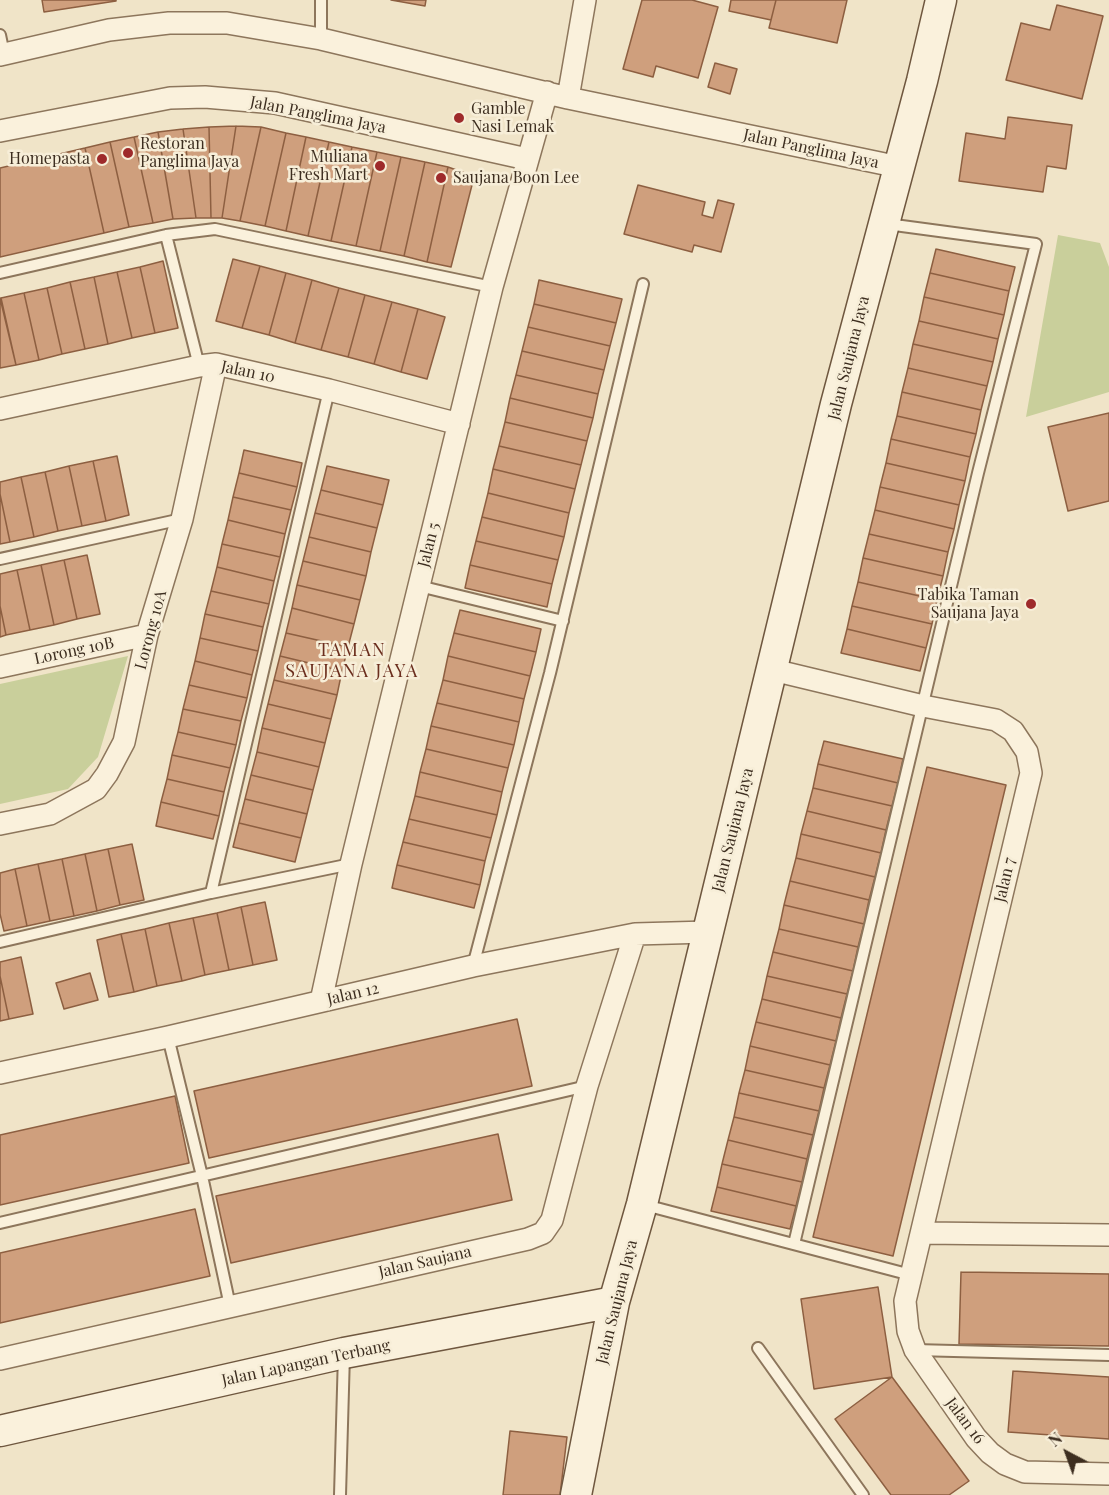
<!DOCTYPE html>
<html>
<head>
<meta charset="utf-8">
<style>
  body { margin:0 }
  #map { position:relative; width:1109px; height:1495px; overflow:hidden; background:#f0e4c8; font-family:"Playfair Display",serif }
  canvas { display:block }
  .north { position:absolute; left:1037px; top:1423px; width:60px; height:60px; -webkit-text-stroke:4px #f7eed8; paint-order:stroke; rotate:319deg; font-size:16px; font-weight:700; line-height:24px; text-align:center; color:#3d2e20 }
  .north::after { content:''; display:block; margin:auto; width:21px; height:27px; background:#3d2e20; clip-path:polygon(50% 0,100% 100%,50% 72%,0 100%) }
</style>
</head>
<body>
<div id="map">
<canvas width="1109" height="1495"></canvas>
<div class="north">N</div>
</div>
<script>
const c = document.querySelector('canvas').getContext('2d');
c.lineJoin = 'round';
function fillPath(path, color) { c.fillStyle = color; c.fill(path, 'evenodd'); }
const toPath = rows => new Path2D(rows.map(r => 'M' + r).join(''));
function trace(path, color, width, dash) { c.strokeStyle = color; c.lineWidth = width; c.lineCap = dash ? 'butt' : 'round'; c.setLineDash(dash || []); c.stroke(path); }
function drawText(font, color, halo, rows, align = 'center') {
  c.font = font + ' "Playfair Display",serif'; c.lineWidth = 5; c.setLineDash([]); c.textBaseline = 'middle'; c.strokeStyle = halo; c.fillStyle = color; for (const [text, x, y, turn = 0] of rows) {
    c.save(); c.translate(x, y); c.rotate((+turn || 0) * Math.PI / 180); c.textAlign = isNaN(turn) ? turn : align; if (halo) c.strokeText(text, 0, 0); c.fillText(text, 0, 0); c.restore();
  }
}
fillPath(toPath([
  [1058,235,1100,243,1109,267,1109,392,1026,417],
  [128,656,98,757,68,789,0,804,0,684]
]), '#c9cf9b');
const building = toPath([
  [42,0,116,0,116,1,44,12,42,0],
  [391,0,426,0,425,6,391,0],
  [642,0,692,0,718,7,698,78,656,66,653,77,623,69,642,0],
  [731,0,776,0,771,20,729,11,731,0],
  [776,0,847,0,837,43,769,28,776,0],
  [1057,5,1103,16,1082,99,1006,80,1021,23,1050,30,1057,5],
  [715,63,737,69,730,94,708,87,715,63],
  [1008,117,1072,125,1066,169,1047,166,1043,192,959,181,966,133,1005,139,1008,117],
  [236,126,261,127,240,221,222,218,236,126],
  [236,126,222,218,211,218,209,127,236,126],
  [209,127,211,218,196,218,183,129,209,127],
  [261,127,286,133,265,226,240,221,261,127],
  [183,129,196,218,173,219,158,132,183,129],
  [158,132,173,219,153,223,134,137,158,132],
  [286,133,306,137,286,231,265,226,286,133],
  [134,137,153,223,129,227,110,142,134,137],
  [306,137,329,142,308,236,286,231,306,137],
  [110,142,129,227,104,233,85,148,110,142],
  [329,142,352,147,331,241,308,236,329,142],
  [352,147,377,152,356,246,331,241,352,147],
  [85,148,104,233,0,257,0,168,85,148],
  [377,152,401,157,380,251,356,246,377,152],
  [401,157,425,162,404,256,380,251,401,157],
  [425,162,448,167,427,262,404,256,425,162],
  [448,167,465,173,472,185,451,267,427,262,448,167],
  [638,185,705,202,702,215,713,218,718,200,734,204,721,252,694,245,692,252,624,234,638,185],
  [936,249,1015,267,1009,291,930,273,936,249],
  [233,259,260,266,242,328,216,321,233,259],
  [163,261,178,328,155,333,140,267,163,261],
  [260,266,286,273,269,335,242,328,260,266],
  [140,267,155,333,132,338,117,272,140,267],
  [117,272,132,338,108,344,94,277,117,272],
  [286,273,312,280,295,343,269,335,286,273],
  [930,273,1009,291,1004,315,924,297,930,273],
  [94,277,108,344,85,349,70,282,94,277],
  [312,280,339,288,321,350,295,343,312,280],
  [539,280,622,299,616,323,534,304,539,280],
  [70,282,85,349,62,354,47,288,70,282],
  [47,288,62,354,39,360,24,293,47,288],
  [339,288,365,295,348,357,321,350,339,288],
  [24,293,39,360,16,365,1,298,24,293],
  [365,295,392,302,374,364,348,357,365,295],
  [924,297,1004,315,998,339,919,321,924,297],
  [0,298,16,365,0,368,0,298],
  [392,302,418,309,401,372,374,364,392,302],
  [534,304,616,323,610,346,528,327,534,304],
  [418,309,445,317,427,379,401,372,418,309],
  [919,321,998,339,993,362,913,344,919,321],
  [528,327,610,346,604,370,522,351,528,327],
  [913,344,993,362,987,386,908,368,913,344],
  [522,351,604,370,598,394,516,375,522,351],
  [908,368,987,386,981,410,902,392,908,368],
  [516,375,598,394,593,418,510,398,516,375],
  [902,392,981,410,976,434,897,416,902,392],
  [510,398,593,418,587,441,505,422,510,398],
  [1109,413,1109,501,1068,511,1048,427,1109,413],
  [897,416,976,434,970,457,891,439,897,416],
  [505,422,587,441,581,465,499,446,505,422],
  [891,439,970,457,965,481,886,463,891,439],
  [499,446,581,465,575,489,493,469,499,446],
  [244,450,302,463,297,487,239,473,244,450],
  [117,456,129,515,106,521,93,461,117,456],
  [93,461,106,521,82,526,69,466,93,461],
  [886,463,965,481,959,505,880,487,886,463],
  [69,466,82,526,58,531,45,472,69,466],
  [327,466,389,480,383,505,321,490,327,466],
  [493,469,575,489,569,513,488,493,493,469],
  [45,472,58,531,34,537,21,477,45,472],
  [239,473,297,487,291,510,233,497,239,473],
  [21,477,34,537,10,542,0,494,0,482,21,477],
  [880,487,959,505,954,529,875,510,880,487],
  [321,490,383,505,377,528,315,513,321,490],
  [488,493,569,513,564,537,482,517,488,493],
  [0,494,10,542,0,544,0,494],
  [233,497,291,510,285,534,228,520,233,497],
  [875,510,954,529,948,552,869,534,875,510],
  [315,513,377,528,371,552,309,537,315,513],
  [482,517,564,537,558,560,476,541,482,517],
  [228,520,285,534,280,557,222,544,228,520],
  [869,534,948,552,943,576,863,558,869,534],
  [309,537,371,552,366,576,303,561,309,537],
  [476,541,558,560,552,584,470,565,476,541],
  [222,544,280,557,274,581,217,567,222,544],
  [87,555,100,614,77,619,64,560,87,555],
  [863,558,943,576,937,600,858,582,863,558],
  [64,560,77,619,54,625,41,565,64,560],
  [303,561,366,576,360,600,297,585,303,561],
  [41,565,54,625,30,630,17,570,41,565],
  [470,565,552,584,547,607,465,588,470,565],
  [217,567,274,581,269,604,211,591,217,567],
  [17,570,30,630,6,635,0,606,0,574,17,570],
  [858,582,937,600,932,624,852,606,858,582],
  [297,585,360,600,354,624,292,608,297,585],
  [211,591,269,604,263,627,205,614,211,591],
  [0,606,6,635,0,637,0,606],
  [852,606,932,624,926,648,847,629,852,606],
  [292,608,354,624,348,647,286,633,292,608],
  [460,610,541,629,536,652,454,633,460,610],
  [205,614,263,627,258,651,200,638,205,614],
  [847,629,926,648,920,671,841,653,847,629],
  [286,633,348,647,342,671,280,656,286,633],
  [454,633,536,652,530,676,448,656,454,633],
  [200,638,258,651,252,675,195,661,200,638],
  [280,656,342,671,337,695,274,680,280,656],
  [448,656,530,676,524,699,443,680,448,656],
  [195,661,252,675,247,698,189,685,195,661],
  [274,680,337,695,331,719,268,704,274,680],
  [443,680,524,699,519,722,437,703,443,680],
  [189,685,247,698,241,721,183,709,189,685],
  [437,703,519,722,514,745,431,726,437,703],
  [268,704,331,719,325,743,262,728,268,704],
  [183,709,241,721,236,745,178,732,183,709],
  [431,726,514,745,508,768,426,749,431,726],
  [262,728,325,743,319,767,257,752,262,728],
  [178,732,236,745,230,768,172,755,178,732],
  [824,741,903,759,898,783,818,764,824,741],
  [426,749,508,768,502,792,420,772,426,749],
  [257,752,319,767,313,790,251,775,257,752],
  [172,755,230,768,224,792,167,779,172,755],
  [818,764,898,783,892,806,813,788,818,764],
  [927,767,1006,785,893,1256,813,1237,927,767],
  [420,772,502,792,497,815,415,796,420,772],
  [251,775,313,790,307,814,245,799,251,775],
  [167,779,224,792,219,816,161,802,167,779],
  [813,788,892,806,886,830,807,811,813,788],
  [415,796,497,815,491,838,409,819,415,796],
  [245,799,307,814,301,838,239,823,245,799],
  [161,802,219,816,213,839,156,826,161,802],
  [807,811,886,830,881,853,801,834,807,811],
  [409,819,491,838,485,861,403,842,409,819],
  [239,823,301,838,295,862,233,847,239,823],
  [801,834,881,853,875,877,796,858,801,834],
  [403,842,485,861,480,885,397,865,403,842],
  [132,844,144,900,120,905,108,849,132,844],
  [108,849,120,905,97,911,85,854,108,849],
  [85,854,97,911,74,916,62,859,85,854],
  [796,858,875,877,869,900,790,881,796,858],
  [62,859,74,916,50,921,38,864,62,859],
  [38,864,50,921,27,926,15,869,38,864],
  [397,865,480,885,474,908,392,888,397,865],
  [15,869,27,926,4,931,0,914,0,873,15,869],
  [790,881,869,900,864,924,784,905,790,881],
  [265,902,277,960,253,965,241,907,265,902],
  [784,905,864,924,858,947,779,929,784,905],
  [241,907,253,965,229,970,217,913,241,907],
  [217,913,229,970,205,975,193,918,217,913],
  [193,918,205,975,182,981,169,923,193,918],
  [169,923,182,981,157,986,145,929,169,923],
  [145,929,157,986,134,992,121,934,145,929],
  [779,929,858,947,853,971,773,952,779,929],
  [121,934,134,992,109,997,97,940,121,934],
  [773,952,853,971,847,994,767,976,773,952],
  [21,957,33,1014,9,1019,0,976,0,962,21,957],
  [90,973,98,1000,64,1009,56,983,90,973],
  [0,976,9,1019,0,1021,0,976],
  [767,976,847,994,841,1018,762,999,767,976],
  [762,999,841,1018,836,1041,756,1022,762,999],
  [517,1019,532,1086,209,1158,194,1091,517,1019],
  [756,1022,836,1041,830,1065,750,1046,756,1022],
  [750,1046,830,1065,824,1088,745,1070,750,1046],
  [745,1070,824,1088,819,1111,739,1093,745,1070],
  [739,1093,819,1111,813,1135,734,1117,739,1093],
  [175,1096,189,1163,0,1205,0,1135,175,1096],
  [734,1117,813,1135,807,1159,728,1140,734,1117],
  [498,1134,512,1200,231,1263,216,1196,498,1134],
  [728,1140,807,1159,802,1182,722,1164,728,1140],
  [722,1164,802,1182,796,1206,717,1187,722,1164],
  [717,1187,796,1206,790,1229,711,1211,717,1187],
  [195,1209,210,1276,0,1323,0,1253,195,1209],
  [961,1272,1109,1274,1109,1346,959,1344,961,1272],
  [878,1287,892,1377,814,1389,801,1299,878,1287],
  [1013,1371,1109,1377,1109,1439,1008,1432,1013,1371],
  [892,1377,969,1481,949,1495,891,1495,835,1419,892,1377],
  [510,1431,567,1437,560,1495,503,1495,510,1431]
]);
fillPath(building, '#cf9f7d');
trace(building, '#8d5f41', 1.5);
const lane = toPath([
  [0,35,4,54],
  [321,39,321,0],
  [166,235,199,366],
  [0,273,166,235,215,229,492,287],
  [0,559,182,519],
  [419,586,563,621],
  [211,893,329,390],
  [0,942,211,893,351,864],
  [473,966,550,673,643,284],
  [168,1037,202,1176,230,1306],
  [645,1205,911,1275],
  [0,1223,587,1086],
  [794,1244,978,473,1036,244,887,224],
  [758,1348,863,1495],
  [915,1350,1109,1355],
  [340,1495,344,1354]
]);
const street = toPath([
  [0,55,109,30,169,23,227,23,321,39,568,98,899,167],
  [568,98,585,0],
  [0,131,170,98,205,97,275,103,527,159],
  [0,409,199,366,216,364,329,390,459,424],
  [0,667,147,635],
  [773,670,923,706,996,720,1013,731,1027,752,1031,773,905,1301,908,1331,915,1350,976,1438,990,1453,1005,1464,1025,1472,1109,1474],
  [0,824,50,814,96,789,107,774,124,742,147,635,182,519,216,364],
  [321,1001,351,864,492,287,547,92],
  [0,1073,168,1037,473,966,635,934,708,932],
  [922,1233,1109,1235],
  [0,1359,528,1239,543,1233,552,1220,587,1086,635,934]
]);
const secondary = toPath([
  [0,1431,344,1353,614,1302],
  [576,1495,614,1302,642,1204,836,404,922,81,941,0]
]);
trace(lane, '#8d765c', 14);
trace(street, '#8d765c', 24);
trace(secondary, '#6f573f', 33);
trace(lane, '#faf1dc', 10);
trace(street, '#faf1dc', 21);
trace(secondary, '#faf1dc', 30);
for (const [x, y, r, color] of [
  [459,118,6,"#9e2a2b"],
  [128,153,6,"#9e2a2b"],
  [102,159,6,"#9e2a2b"],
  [380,166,6,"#9e2a2b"],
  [441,178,6,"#9e2a2b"],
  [1031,604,6,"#9e2a2b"]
]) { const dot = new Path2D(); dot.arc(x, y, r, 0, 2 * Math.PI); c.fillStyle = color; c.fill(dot); trace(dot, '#f7eed8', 2); }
drawText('16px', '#3d2e20', '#f7eed8', [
  ["Gamble",471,109],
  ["Nasi Lemak",471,127],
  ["Restoran",140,144],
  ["Panglima Jaya",140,162],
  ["Muliana",368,157,"right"],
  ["Fresh Mart",368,175,"right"],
  ["Homepasta",90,159,"right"],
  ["Saujana Boon Lee",453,178],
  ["Tabika Taman",1019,595,"right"],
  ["Saujana Jaya",1019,613,"right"]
], 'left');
drawText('16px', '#3d2e20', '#f7eed8', [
  ["Jalan Panglima Jaya",318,115,11],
  ["Jalan Panglima Jaya",811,149,12],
  ["Jalan Saujana Jaya",849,358,-76],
  ["Jalan 10",248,372,12],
  ["Jalan 5",429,545,-76],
  ["Lorong 10A",151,630,-75],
  ["Lorong 10B",74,651,-12],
  ["Jalan Saujana Jaya",733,830,-76],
  ["Jalan 7",1005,880,-77],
  ["Jalan 12",353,994,-13],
  ["Jalan Saujana",425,1262,-13],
  ["Jalan Saujana Jaya",617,1302,-76],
  ["Jalan Lapangan Terbang",306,1363,-12],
  ["Jalan 16",965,1421,53]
]);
c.letterSpacing = '1.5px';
drawText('18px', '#6b2e1e', '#f7eed8', [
  ["TAMAN",352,650],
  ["SAUJANA JAYA",352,671]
]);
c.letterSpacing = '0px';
</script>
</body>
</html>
